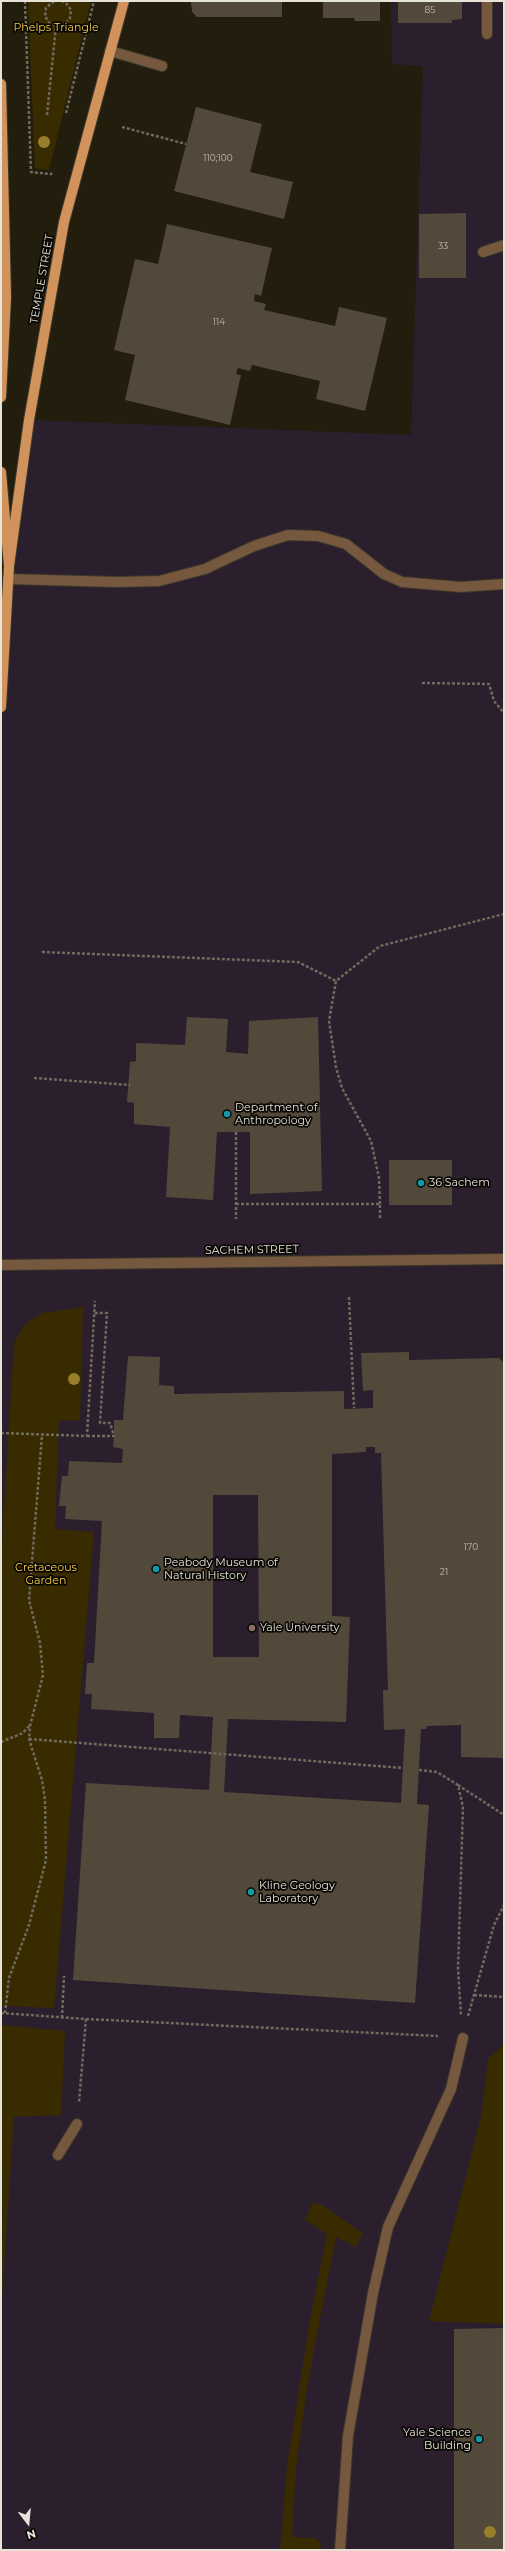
<!DOCTYPE html>
<html>
<head>
<meta charset="utf-8">
<style>
  body { margin:0 }
  #map { position:relative; width:505px; height:2551px; overflow:hidden; background:#221d0d; font-family:Montserrat,sans-serif }
  canvas { display:block }
  .frame { position:absolute; inset:0; border:2px solid #e6e3d9; pointer-events:none }
  .north { position:absolute; left:8px; top:2503px; width:40px; height:40px; -webkit-text-stroke:3px #090703; paint-order:stroke; rotate:164deg; font-size:11px; font-weight:700; line-height:16px; text-align:center; color:#e6e3d9 }
  .north::after { content:''; display:block; margin:auto; width:14px; height:18px; background:#e6e3d9; clip-path:polygon(50% 0,100% 100%,50% 72%,0 100%) }
</style>
</head>
<body>
<div id="map">
<canvas width="505" height="2551"></canvas>
<div class="frame"></div>
<div class="north">N</div>
</div>
<script>
const c = document.querySelector('canvas').getContext('2d');
c.lineJoin = 'round';
function fillPath(path, color) { c.fillStyle = color; c.fill(path, 'evenodd'); }
const toPath = rows => new Path2D(rows.map(r => 'M' + r).join(''));
function trace(path, color, width, dash) { c.strokeStyle = color; c.lineWidth = width; c.lineCap = dash ? 'butt' : 'round'; c.setLineDash(dash || []); c.stroke(path); }
function drawText(font, color, halo, rows, align = 'center') {
  c.font = font + ' Montserrat,sans-serif'; c.lineWidth = 3.5; c.setLineDash([]); c.textBaseline = 'middle'; c.strokeStyle = halo; c.fillStyle = color; for (const [text, x, y, turn = 0] of rows) {
    c.save(); c.translate(x, y); c.rotate((+turn || 0) * Math.PI / 180); c.textAlign = isNaN(turn) ? turn : align; if (halo) c.strokeText(text, 0, 0); c.fillText(text, 0, 0); c.restore();
  }
}
fillPath(toPath([
  [391,1,504,1,504,2550,1,2550,1,707,8,579,29,420,411,435,423,66,392,64]
]), '#2b1f2d');
fillPath(toPath([
  [28,1,91,1,49,170,35,168],
  [83,1307,80,1421,59,1420,55,1529,94,1532,54,2008,1,2006,1,1558,14,1343,21,1330,29,1321,42,1313],
  [1,2025,65,2031,61,2115,14,2117,1,2314],
  [504,2044,504,2324,429,2321,481,2117,488,2059],
  [312,2203,322,2205,363,2233,356,2247,336,2237,307,2387,296,2469,292,2537,316,2538,321,2544,320,2550,280,2550,287,2465,310,2319,327,2234,305,2220]
]), '#392b00');
fillPath(toPath([
  [191,1,282,1,282,17,197,17,192,12],
  [323,1,380,1,380,21,355,21,354,18,323,18],
  [398,1,462,1,462,19,452,20,452,23,398,23],
  [196,107,262,124,250,172,293,182,284,219,174,191],
  [466,213,466,278,419,278,419,214],
  [167,224,272,248,261,296,255,294,254,301,266,304,264,310,335,326,339,307,387,318,365,411,316,399,320,381,252,365,250,371,238,368,236,374,241,375,230,425,125,400,135,355,114,350,135,259,158,264],
  [187,1017,228,1019,226,1052,248,1054,249,1021,318,1017,322,1191,250,1194,250,1132,217,1132,213,1200,166,1197,170,1127,134,1124,134,1103,127,1102,130,1062,136,1061,136,1043,185,1045],
  [389,1160,452,1160,452,1205,389,1205],
  [409,1352,409,1360,499,1358,504,1363,504,1758,461,1757,461,1725,427,1726,426,1729,421,1729,417,1804,429,1805,415,2003,73,1980,86,1783,209,1790,213,1717,180,1715,179,1738,154,1738,154,1713,91,1709,92,1694,85,1694,87,1663,94,1663,102,1521,65,1519,66,1506,59,1506,62,1476,68,1476,69,1461,122,1463,123,1449,113,1447,114,1436,114,1420,123,1420,128,1356,160,1357,159,1385,174,1386,174,1394,344,1391,344,1409,373,1408,373,1390,363,1391,361,1353],
  [366,1447,375,1447,375,1453,381,1453,388,1690,383,1690,384,1730,405,1729,401,1803,224,1792,228,1719,346,1722,350,1617,332,1616,332,1454,366,1452],
  [213,1495,258,1495,259,1657,213,1657],
  [504,2328,504,2550,454,2550,454,2329]
]), '#53493a');
const service = toPath([
  [487,1,487,34],
  [110,51,162,66],
  [483,252,504,245],
  [8,579,118,582,159,581,205,569,254,546,288,535,318,536,346,544,384,574,402,582,461,587,504,584],
  [58,2155,77,2124],
  [340,2550,348,2436,373,2293,388,2227,451,2089,463,2038]
]);
const tertiary = toPath([
  [1,1265,504,1259]
]);
const primary = toPath([
  [1,84,6,297,1,397],
  [1,472,9,566,1,707],
  [9,566,29,420,64,222,124,1]
]);
trace(service, '#3d392a', 12);
trace(tertiary, '#3d392a', 12);
trace(primary, '#3d392a', 12);
trace(toPath([
  [25,1,31,172,51,174,52,173],
  [54,1,46,8,45,16,49,23,56,26,65,24,70,18,71,10,66,3,62,1],
  [66,113,94,1],
  [47,115,56,26],
  [122,127,186,144],
  [422,683,489,684,494,701,504,713],
  [42,952,298,962,336,981],
  [34,1078,130,1085],
  [236,1132,236,1219],
  [236,1204,380,1204,380,1218],
  [380,1204,379,1178,371,1141,342,1088,336,1067,329,1021,336,981,380,946,504,914],
  [349,1297,354,1408],
  [1,1433,87,1436,95,1301],
  [87,1436,114,1436,110,1423,100,1423,107,1313,94,1313],
  [29,1739,403,1768],
  [1,1742,23,1733,29,1726],
  [419,1770,437,1772,458,1785,463,1807,458,1969,461,2015],
  [458,1785,504,1815],
  [474,1995,504,1997],
  [1,2013,86,2019,79,2102],
  [5,2013,9,1978,29,1925,46,1860,45,1800,42,1780,29,1739,30,1726,43,1675,40,1643,29,1600,42,1435],
  [468,2016,494,1925,504,1905],
  [62,2018,64,1976],
  [86,2019,438,2036]
]), '#6e6a5c', 2.5, [3, 2]);
trace(service, '#76583e', 10);
trace(tertiary, '#76583e', 10);
trace(primary, '#d1925b', 10);
c.fillStyle = '#977e2d';
for (const [x, y] of [
  [44,142],
  [74,1379],
  [490,2532]
]) { c.beginPath(); c.arc(x, y, 6, 0, 2 * Math.PI); c.fill(); }
for (const [x, y, r, color] of [
  [227,1114,4,"#0f9aa8"],
  [421,1183,4,"#0f9aa8"],
  [156,1569,4,"#0f9aa8"],
  [252,1628,4,"#8d6e63"],
  [251,1892,4,"#0f9aa8"],
  [479,2439,4,"#0f9aa8"]
]) { const dot = new Path2D(); dot.arc(x, y, r, 0, 2 * Math.PI); c.fillStyle = color; c.fill(dot); trace(dot, '#090703', 1.5); }
drawText('9px', '#c1bcb1', null, [
  ["85",430,10],
  ["110;100",218,158],
  ["33",443,246],
  ["114",219,322],
  ["170",471,1547],
  ["21",444,1572]
]);
drawText('11px', '#f7ce47', '#090703', [
  ["Phelps Triangle",56,28],
  ["Cretaceous",46,1568],
  ["Garden",46,1581]
]);
drawText('11px', '#e6e3d9', '#090703', [
  ["TEMPLE STREET",42,279,-80],
  ["SACHEM STREET",252,1250,-1]
]);
drawText('11px', '#e6e3d9', '#090703', [
  ["Department of",235,1108],
  ["Anthropology",235,1121],
  ["36 Sachem",429,1183],
  ["Peabody Museum of",164,1563],
  ["Natural History",164,1576],
  ["Yale University",260,1628],
  ["Kline Geology",259,1886],
  ["Laboratory",259,1899],
  ["Yale Science",471,2433,"right"],
  ["Building",471,2446,"right"]
], 'left');
</script>
</body>
</html>
